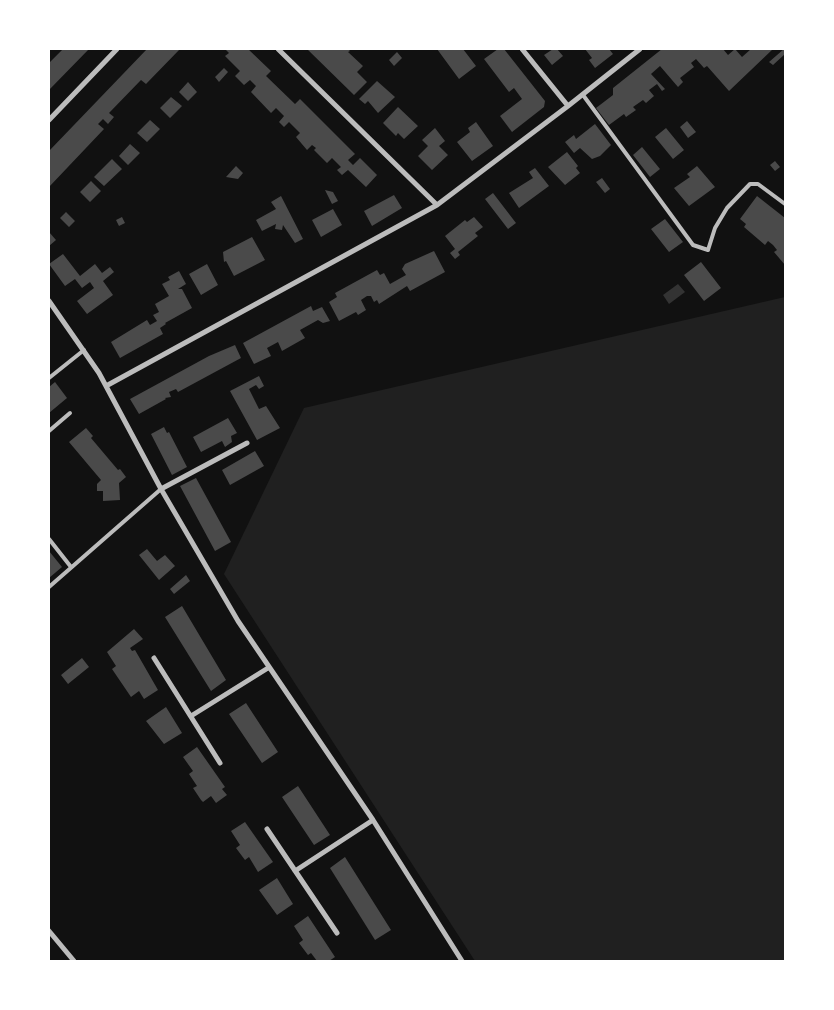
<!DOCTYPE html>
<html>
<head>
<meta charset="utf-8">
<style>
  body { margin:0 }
  #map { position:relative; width:834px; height:1010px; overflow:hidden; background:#111; font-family:"Roboto Condensed",sans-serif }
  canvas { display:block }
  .frame { position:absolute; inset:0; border:50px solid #fff; pointer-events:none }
</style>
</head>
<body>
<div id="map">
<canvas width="834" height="1010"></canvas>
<div class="frame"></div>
</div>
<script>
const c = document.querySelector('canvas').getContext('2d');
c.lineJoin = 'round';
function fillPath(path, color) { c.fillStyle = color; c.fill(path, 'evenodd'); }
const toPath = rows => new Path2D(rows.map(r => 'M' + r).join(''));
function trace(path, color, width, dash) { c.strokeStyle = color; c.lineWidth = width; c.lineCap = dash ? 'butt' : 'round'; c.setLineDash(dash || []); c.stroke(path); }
fillPath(toPath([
  [785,297,785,961,475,961,224,574,304,408]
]), '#202020');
fillPath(toPath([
  [678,284,685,292,669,304,663,295]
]), '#333');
fillPath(toPath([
  [63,49,89,49,49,90,49,63],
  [147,49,180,49,146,84,141,80,109,113,114,117,108,124,103,119,98,124,104,129,49,187,49,151],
  [225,49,248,49,271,71,266,76,295,104,300,99,355,154,348,160,353,165,360,158,377,175,366,187,348,170,342,175,337,170,341,167,332,158,327,163,314,150,316,148,312,145,307,150,296,137,300,133,289,122,284,127,279,122,284,116,276,108,271,113,251,92,256,86,250,80,244,85,235,76,240,71,225,56,229,53],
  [307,49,348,49,350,51,348,52,363,66,357,72,367,82,354,95],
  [437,49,463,49,476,66,459,79],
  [498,49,504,49,545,101,544,107,512,132,500,116,522,99,514,88,509,92,484,59],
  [553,49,557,49,563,56,552,65,544,55],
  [585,49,609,49,613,54,595,68,589,60,592,58],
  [662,49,723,49,728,55,735,49,742,57,751,49,773,49,729,91,707,66,704,68,696,59,691,63,694,67,680,78,683,82,678,87,660,66,651,74,665,89,662,91,657,84,649,90,654,96,646,103,643,100,633,107,636,110,626,117,624,114,609,125,596,108,613,95,613,88],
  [784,49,785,54,773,65,769,62],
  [397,52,402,58,394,66,389,60],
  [224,68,228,72,219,82,215,77],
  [377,81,395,97,378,113,368,101,365,104,359,99],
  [188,82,197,92,188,101,179,92],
  [171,97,182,106,170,118,160,108],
  [398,107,418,126,404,139,398,133,396,136,383,123],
  [150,120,160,129,147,142,137,133],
  [687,121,696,132,688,138,680,127],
  [476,122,493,146,472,161,457,142,470,132,468,128],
  [595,124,611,145,600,156,592,159,580,148,574,153,565,142,574,135,576,139],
  [435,128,445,141,439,146,448,155,432,170,418,156,428,146,422,140],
  [666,128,684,150,673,159,655,137],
  [130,144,140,153,128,165,119,156],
  [642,147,660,169,650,177,633,155],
  [567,152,578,166,576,168,580,173,565,185,548,167],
  [112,159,122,169,104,186,94,177],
  [775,161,780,167,775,171,770,165],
  [236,166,243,173,238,179,226,177],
  [697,166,715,187,689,206,674,188,690,177,687,174],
  [535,168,549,186,519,208,509,193,533,178,529,172],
  [602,178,610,189,605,193,596,182],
  [91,181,101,191,90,202,80,192],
  [325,190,333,192,338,201,332,204],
  [493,193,516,223,508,229,485,199],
  [394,195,402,208,372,226,364,211],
  [281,196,303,239,295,243,283,225,282,230,275,229,276,224,262,231,256,220,276,209,271,202],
  [757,196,785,218,785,265,774,252,777,250,773,245,768,241,765,245,744,227,746,224,740,219],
  [333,209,342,225,321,237,312,220],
  [66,212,75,221,69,227,60,218],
  [122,217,125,223,119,226,116,220],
  [474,217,483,227,475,233,478,236,458,252,460,255,455,259,450,253,455,249,445,236,465,220,467,222],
  [665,219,683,242,669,252,651,229],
  [49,232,56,240,49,246],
  [252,237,265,260,234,276,226,261,224,262,223,252],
  [434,251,445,272,410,291,407,286,379,304,377,300,374,302,371,296,367,296,361,300,366,310,358,315,356,312,339,321,329,302,337,297,335,293,377,270,380,275,384,273,390,284,406,275,402,269,405,264],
  [63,254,80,276,95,264,102,273,110,267,114,272,103,281,113,295,87,314,77,301,94,288,90,282,82,288,75,279,65,286,49,264],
  [701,262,721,288,704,301,684,275],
  [207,264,218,285,201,295,189,274],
  [179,271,186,284,178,289,182,289,192,308,165,323,166,324,160,328,163,334,120,358,111,342,147,320,150,325,157,321,153,315,159,312,155,304,169,296,162,284,170,280,168,277],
  [311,306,313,311,322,307,330,321,323,323,318,320,300,330,305,338,282,351,278,342,267,348,271,356,254,364,243,343],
  [235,345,241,358,178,392,176,389,169,392,171,397,165,398,166,399,139,414,130,399,209,356],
  [259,376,264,386,259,389,256,385,249,389,259,409,266,406,280,428,257,440,230,391],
  [55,382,67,398,49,413,49,387],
  [228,418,237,433,231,436,232,442,225,447,222,441,201,452,193,437],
  [164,427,167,433,169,432,187,467,172,475,151,434],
  [86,428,93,436,91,438,118,470,120,469,126,477,119,483,120,500,103,501,103,491,97,491,97,484,101,480,69,442],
  [255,451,264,466,230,485,222,470],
  [196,478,231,542,215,551,180,486],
  [147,549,157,561,165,555,175,566,159,580,139,555],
  [49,551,62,567,49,578],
  [186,575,190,581,174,594,170,589],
  [182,606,226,680,211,691,165,617],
  [134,629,143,639,130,648,132,651,135,650,158,690,144,699,139,691,131,697,112,669,116,666,107,652],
  [82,658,89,667,68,684,61,675],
  [246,703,278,752,262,763,229,714],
  [166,707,182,733,164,744,146,721],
  [197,747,225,787,222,789,227,795,216,803,211,796,203,802,201,800,193,788,197,786,189,774,193,771,183,757],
  [298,786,330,835,314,845,282,797],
  [245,822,273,862,258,872,249,857,245,860,236,848,240,845,231,831],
  [345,857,391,930,375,940,330,868],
  [277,878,293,904,277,915,259,890],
  [308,916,335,957,329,961,317,961,311,953,308,955,299,943,303,940,294,926]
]), '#4a4a4a');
trace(toPath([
  [583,95,693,245,708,250,715,228,727,208,750,184,758,184,785,204],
  [49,378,84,350],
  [49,431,70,413],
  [49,539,71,567],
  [49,587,161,489]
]), '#bcbcbc', 4);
trace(toPath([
  [278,49,437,205],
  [522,49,568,106],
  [49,120,117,49],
  [49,301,99,373,161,489,238,621,373,820,462,961],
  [106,386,437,205,568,106,640,49],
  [161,489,247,443],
  [154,658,220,763],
  [191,716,268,668],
  [267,829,337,933],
  [295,871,373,820],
  [49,931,74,961]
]), '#bcbcbc', 5);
</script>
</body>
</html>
